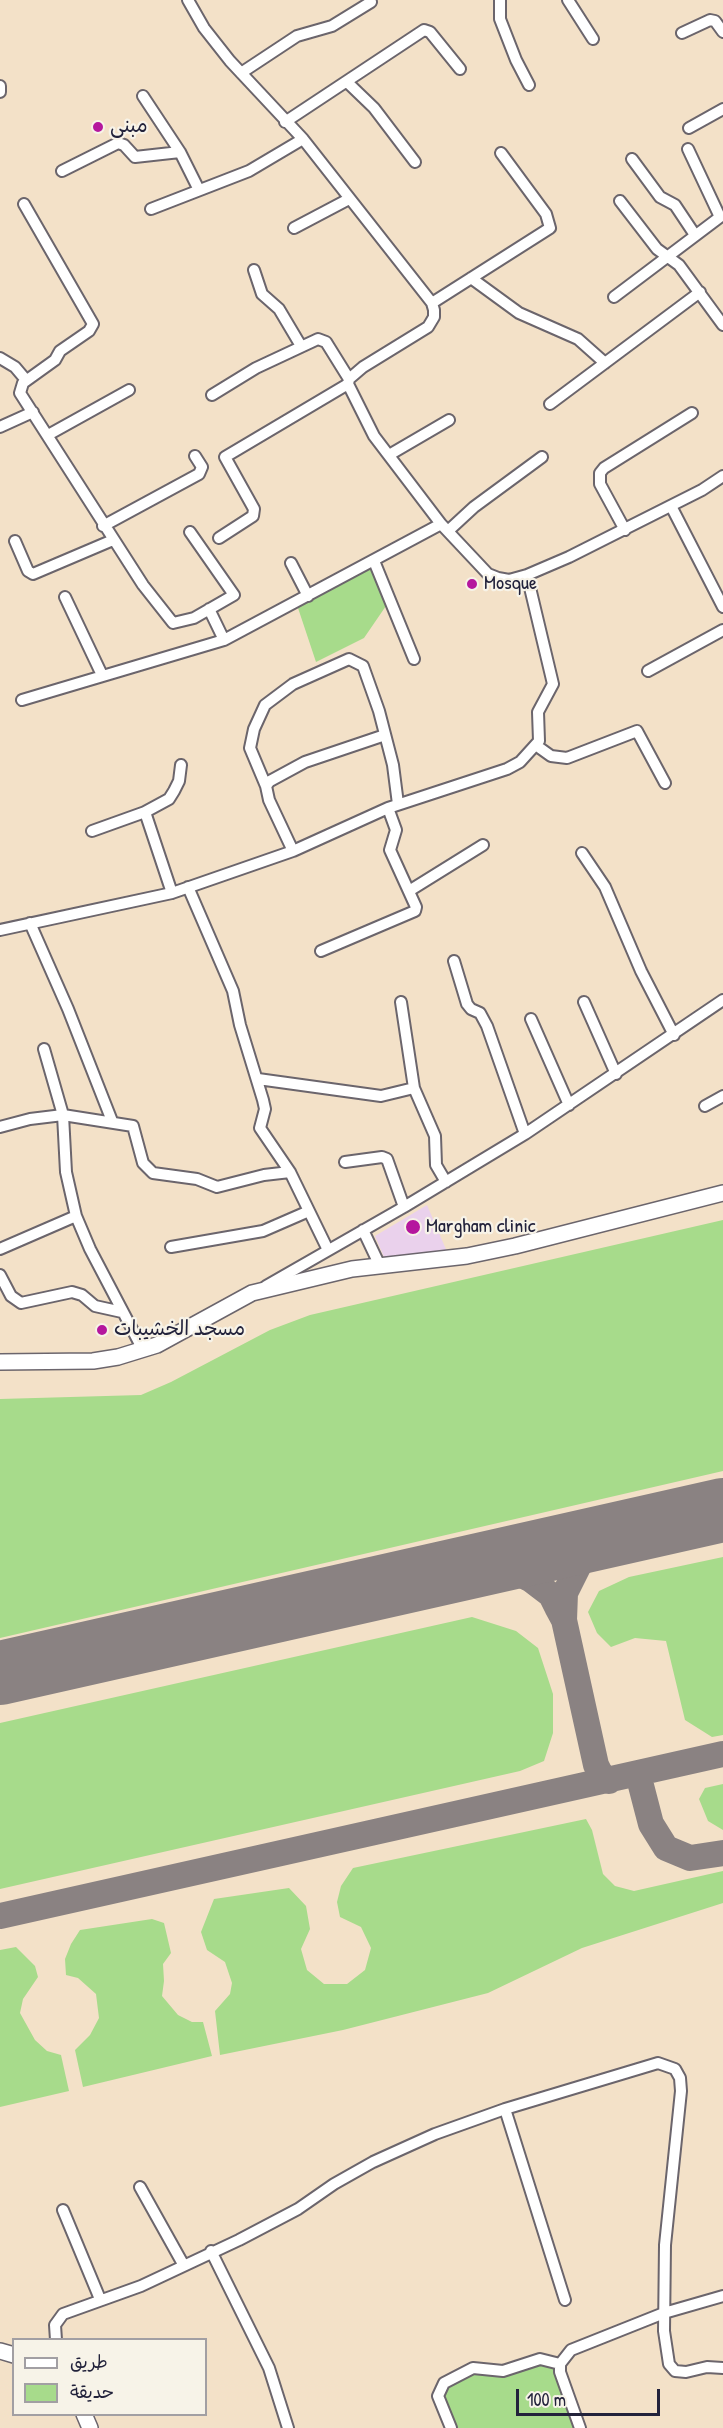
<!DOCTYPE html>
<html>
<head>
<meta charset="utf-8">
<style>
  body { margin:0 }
  #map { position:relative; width:723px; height:2428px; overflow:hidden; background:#f3e1c8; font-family:"Patrick Hand","Playpen Sans Arabic",sans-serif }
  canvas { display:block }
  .legend { position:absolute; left:12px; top:2338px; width:195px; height:78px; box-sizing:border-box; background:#f7f3e8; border:2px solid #a29fa3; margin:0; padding:8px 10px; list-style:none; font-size:18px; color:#22223b }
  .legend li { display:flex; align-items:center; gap:12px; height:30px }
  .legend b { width:30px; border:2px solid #a29fa3 }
  .scale { position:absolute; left:516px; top:2389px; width:144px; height:27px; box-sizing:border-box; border:3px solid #22223b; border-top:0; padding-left:8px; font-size:18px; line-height:21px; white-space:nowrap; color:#22223b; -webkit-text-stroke:4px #f7f3e8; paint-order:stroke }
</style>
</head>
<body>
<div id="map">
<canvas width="723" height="2428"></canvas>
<ul class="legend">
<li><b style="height:8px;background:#fff"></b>طريق</li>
<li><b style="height:16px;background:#a7db8b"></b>حديقة</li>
</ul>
<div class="scale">100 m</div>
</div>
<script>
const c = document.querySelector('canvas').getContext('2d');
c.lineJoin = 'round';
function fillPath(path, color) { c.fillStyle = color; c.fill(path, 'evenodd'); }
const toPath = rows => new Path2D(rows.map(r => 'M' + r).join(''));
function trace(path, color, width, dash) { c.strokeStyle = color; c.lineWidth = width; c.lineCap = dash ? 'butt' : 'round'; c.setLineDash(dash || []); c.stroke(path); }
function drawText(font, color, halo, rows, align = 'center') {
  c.font = font + ' "Patrick Hand","Playpen Sans Arabic",sans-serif'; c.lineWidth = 4.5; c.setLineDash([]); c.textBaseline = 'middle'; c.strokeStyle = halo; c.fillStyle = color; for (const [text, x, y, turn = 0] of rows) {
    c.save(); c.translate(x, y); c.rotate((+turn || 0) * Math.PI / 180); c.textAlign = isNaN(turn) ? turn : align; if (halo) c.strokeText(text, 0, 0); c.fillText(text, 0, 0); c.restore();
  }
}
fillPath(toPath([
  [427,1205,448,1254,384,1257,375,1236]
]), '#ead1ec');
fillPath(toPath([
  [373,566,388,603,364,638,316,662,297,605],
  [723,1220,723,1471,0,1638,0,1399,141,1395,171,1382,270,1330,310,1315],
  [723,1557,723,1735,712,1737,685,1720,666,1641,635,1638,611,1647,597,1633,588,1612,599,1591,629,1577],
  [472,1617,516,1631,538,1648,553,1694,553,1733,544,1761,520,1771,0,1889,0,1723],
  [723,1784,723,1830,708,1821,699,1799,705,1788],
  [586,1819,592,1830,603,1874,615,1886,634,1891,723,1871,723,1903,582,1948,488,1993,343,2030,220,2055,215,2011,230,1994,232,1983,225,1962,207,1950,201,1932,214,1899,289,1888,306,1906,310,1929,301,1949,307,1970,324,1984,347,1984,365,1970,371,1948,361,1927,340,1917,337,1902,341,1886,353,1868],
  [152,1919,164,1923,171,1953,163,1964,164,1981,162,1996,178,2015,192,2022,203,2022,212,2056,83,2087,75,2050,90,2035,99,2018,96,1994,78,1978,66,1975,65,1959,71,1944,80,1930],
  [16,1947,35,1966,38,1977,23,1999,20,2013,35,2040,47,2051,61,2055,69,2091,0,2107,0,1950],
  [522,2363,560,2364,580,2428,451,2428,440,2390,473,2368,498,2370]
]), '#a7db8b');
trace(toPath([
  [477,1566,520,1574,530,1579,551,1595,557,1607,564,1620,596,1765,601,1775,609,1781],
  [564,1620,565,1593,579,1565,595,1548,616,1534],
  [638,1774,651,1824,666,1848,690,1858,723,1853],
  [0,1916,723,1754]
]), '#8a8282', 26);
trace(toPath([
  [0,1673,723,1510]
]), '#8a8282', 64);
const street = toPath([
  [188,0,204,28,230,61,303,139,432,303,434,310,434,317,428,327,363,367,349,379,348,384,225,457,254,509,253,516,219,538],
  [500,0,500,19,516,60,529,85],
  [568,0,593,39],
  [682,33,710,20,715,21,723,32],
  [241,73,297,36,332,26,371,2],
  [347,82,374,108,415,162],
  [0,86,0,92],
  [143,96,180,152,199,190],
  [285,122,424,30,430,32,460,69],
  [689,128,723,109],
  [632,159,660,197,675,205,695,235],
  [62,171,118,143,124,145,135,157,180,152],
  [620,201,657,249,679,265,723,325],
  [24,204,93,324,89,331,60,351,55,360,23,383,20,393,143,585,173,623,194,618,234,595,190,532],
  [151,209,249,171,303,139],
  [294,228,349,199],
  [254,270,262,294,279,309,301,346],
  [471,278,519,313,578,339,605,363],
  [614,297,720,217,688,149],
  [432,303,550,228,546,214,501,153],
  [0,358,15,367,26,380],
  [348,384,374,436,441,524,488,574,498,578,509,580,527,575,569,557,702,490,723,476],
  [212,395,256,368,318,339,326,342,349,379],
  [550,404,700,292],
  [0,427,33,412],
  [48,435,129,390],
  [389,455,449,420],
  [671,506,723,607],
  [103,526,199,474,202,467,195,456],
  [625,530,600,484,600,473,604,468,692,413],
  [448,531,474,507,542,457],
  [15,541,28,571,33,574,113,540],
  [374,561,414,659],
  [291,563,308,596],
  [65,597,102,675],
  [209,609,224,640],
  [648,671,723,630],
  [22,700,224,640,441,524],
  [537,746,551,756,567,758,637,731,665,783],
  [266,786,250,748,254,729,265,705,293,684,349,659,363,666,379,711,393,765,398,804],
  [145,812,169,799,174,791,179,781,181,765],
  [92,831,145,812,172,893],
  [293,851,269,800,266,786,270,781,305,762,385,735],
  [582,853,605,887,641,971,674,1035],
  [188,887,233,991,240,1025,263,1100,265,1109,260,1128,290,1172,328,1250],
  [409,891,483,845],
  [30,923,68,1009,112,1121],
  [0,930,172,893,293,851,388,808,507,769,520,762,539,741,538,712,553,684,527,575],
  [321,951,415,911,416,907,390,850,396,830,388,808],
  [454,961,467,1004,471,1009,480,1013,487,1026,525,1134],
  [401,1002,414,1088,435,1136,436,1165,446,1182],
  [584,1002,616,1074],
  [531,1019,569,1105],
  [44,1049,63,1115,66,1172,76,1216,90,1249,143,1350],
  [258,1079,381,1096,414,1088],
  [705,1106,723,1096],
  [0,1127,30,1119,63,1115,133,1126,143,1163,153,1173,197,1179,217,1187,264,1175,290,1172],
  [345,1162,382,1157,387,1159,404,1207],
  [363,1230,380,1266],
  [171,1247,263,1231,309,1211],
  [0,1249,76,1216],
  [0,1275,11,1296,21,1303,72,1292,82,1295,95,1306,122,1312],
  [266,1286,404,1207,525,1134,723,1000],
  [505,2109,565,2300],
  [140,2187,183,2264],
  [63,2210,100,2299],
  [211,2251,269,2368,288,2428],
  [56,2340,55,2325,63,2314,141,2286,239,2240,298,2209,334,2184,373,2162,435,2134,505,2109,658,2063,675,2069,680,2078,681,2091,665,2245,664,2331,669,2364,675,2371,686,2372,707,2367,723,2368],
  [451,2428,438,2396,444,2383,473,2368,503,2371,540,2359,560,2364],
  [580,2428,560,2372,560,2364,571,2350,664,2313,723,2296]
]);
const secondary = toPath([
  [0,1362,93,1361,118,1357,157,1345,252,1293,352,1269,467,1256,515,1246,723,1193],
  [0,2351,14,2355],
  [84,2414,90,2428]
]);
trace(street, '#6b656c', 14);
trace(secondary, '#6b656c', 18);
trace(street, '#fff', 10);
trace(secondary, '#fff', 15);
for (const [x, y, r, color] of [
  [98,127,6,"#b5179e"],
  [472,584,6,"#b5179e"],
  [413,1227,8,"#b5179e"],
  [102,1330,6,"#b5179e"]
]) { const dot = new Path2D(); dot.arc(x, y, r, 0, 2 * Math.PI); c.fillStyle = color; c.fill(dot); trace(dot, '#f7f3e8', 2); }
drawText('20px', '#22223b', '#f7f3e8', [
  ["مبنى",110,127],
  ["Mosque",484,584],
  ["Margham clinic",426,1227],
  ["مسجد الخشيبات",114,1330]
], 'left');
</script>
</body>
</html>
